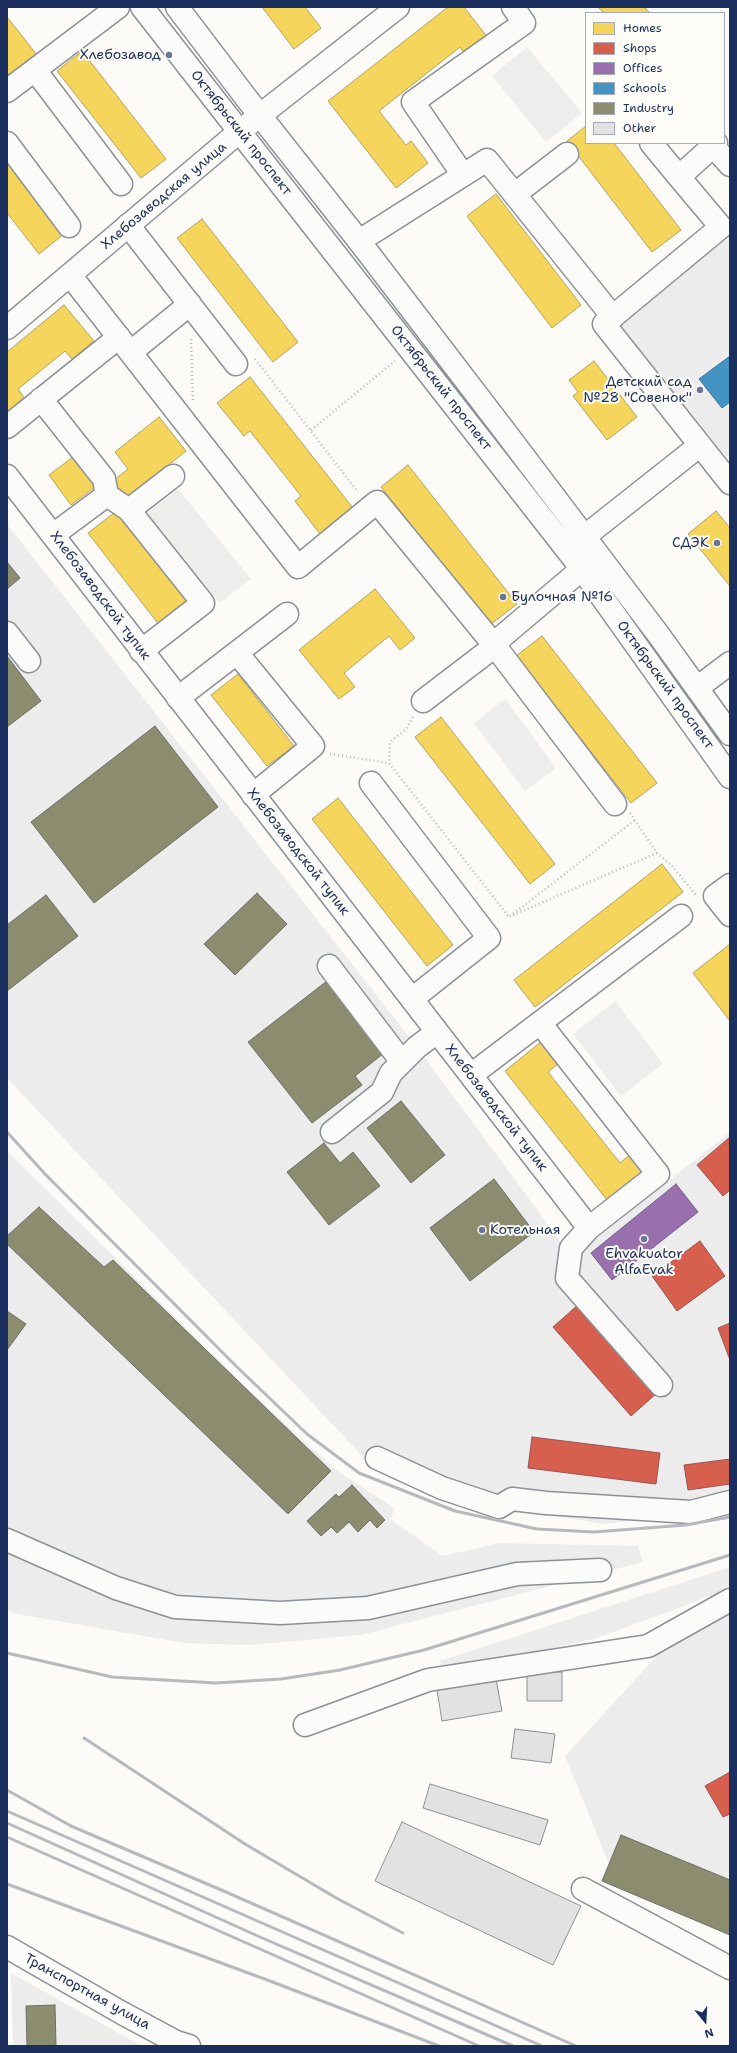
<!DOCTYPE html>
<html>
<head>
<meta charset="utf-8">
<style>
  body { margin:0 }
  #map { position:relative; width:737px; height:2053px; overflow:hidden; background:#fcfbf8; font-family:"Shantell Sans",sans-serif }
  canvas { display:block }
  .frame { position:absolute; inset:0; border:8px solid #1b2f5e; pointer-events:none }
  .legend { position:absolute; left:585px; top:12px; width:140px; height:132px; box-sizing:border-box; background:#fdfcf7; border:1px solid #a3aaba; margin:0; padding:5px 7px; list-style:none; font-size:12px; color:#1b2f5e }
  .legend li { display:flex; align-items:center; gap:8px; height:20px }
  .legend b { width:20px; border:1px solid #a3aaba }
  .north { position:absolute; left:685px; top:2001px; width:40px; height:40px; -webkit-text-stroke:3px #fdfcf7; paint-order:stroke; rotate:162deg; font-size:11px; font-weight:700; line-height:16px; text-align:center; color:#1b2f5e }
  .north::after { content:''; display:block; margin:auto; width:14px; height:18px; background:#1b2f5e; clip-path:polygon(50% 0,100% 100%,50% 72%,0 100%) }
</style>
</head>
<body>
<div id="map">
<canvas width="737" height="2053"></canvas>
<div class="frame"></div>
<ul class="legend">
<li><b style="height:11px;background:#f6d55c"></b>Homes</li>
<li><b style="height:11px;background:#d6604d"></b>Shops</li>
<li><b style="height:11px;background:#9970ab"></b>Offices</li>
<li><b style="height:11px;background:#4393c3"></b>Schools</li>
<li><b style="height:11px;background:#8c8c6e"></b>Industry</li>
<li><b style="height:11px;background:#e2e2e2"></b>Other</li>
</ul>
<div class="north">N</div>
</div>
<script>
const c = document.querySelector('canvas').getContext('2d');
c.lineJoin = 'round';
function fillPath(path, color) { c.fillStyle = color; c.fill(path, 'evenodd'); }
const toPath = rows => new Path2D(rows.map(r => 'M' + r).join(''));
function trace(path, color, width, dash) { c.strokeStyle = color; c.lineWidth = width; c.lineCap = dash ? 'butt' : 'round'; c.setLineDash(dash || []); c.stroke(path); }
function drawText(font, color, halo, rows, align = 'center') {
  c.font = font + ' "Shantell Sans",sans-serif'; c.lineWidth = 4; c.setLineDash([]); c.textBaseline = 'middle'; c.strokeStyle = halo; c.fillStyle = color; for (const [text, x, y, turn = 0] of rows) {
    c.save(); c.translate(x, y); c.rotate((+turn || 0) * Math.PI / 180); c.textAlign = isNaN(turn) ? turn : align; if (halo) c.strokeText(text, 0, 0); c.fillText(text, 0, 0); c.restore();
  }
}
fillPath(toPath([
  [730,235,730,454,725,459,619,326],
  [7,524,417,1047,563,1245,581,1251,730,1132,730,1509,604,1524,447,1499,365,1459,7,1078],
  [7,1151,256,1397,336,1470,394,1508,391,1520,443,1556,499,1543,638,1546,643,1562,361,1635,249,1645,184,1643,12,1613,7,1610],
  [730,1567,730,1589,594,1639,444,1672,440,1661],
  [730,1608,730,1935,611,1869,565,1756,666,1646],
  [11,1973,142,2046,13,2046]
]), '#ebeceb');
fillPath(toPath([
  [527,47,582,113,546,142,492,76],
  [178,489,251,579,220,603,147,513],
  [505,699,556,768,525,791,474,723],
  [615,1001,663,1064,621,1096,573,1034]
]), '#ededec');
const homes = toPath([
  [262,7,305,7,321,28,294,49,262,7],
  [448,7,464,7,488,38,466,55,460,47,379,111,406,145,411,141,428,163,396,188,328,101,448,7],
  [598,7,644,7,650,13,604,13,598,7],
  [7,17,37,55,7,78,7,17],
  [82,51,166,159,141,178,57,71,82,51],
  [586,126,586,143,614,143,681,230,652,252,567,141,586,126],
  [7,162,64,234,39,254,7,213,7,162],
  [496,194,581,305,552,328,467,216,496,194],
  [202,219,298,342,273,362,177,238,202,219],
  [64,305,94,341,72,359,65,351,18,389,25,399,7,414,7,352,64,305],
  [594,361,637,417,607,440,573,396,578,392,569,380,594,361],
  [250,377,353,508,320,534,295,501,301,496,250,431,244,436,217,403,250,377],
  [159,417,186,451,123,501,109,484,128,469,115,452,159,417],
  [77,454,99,484,71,505,49,475,77,454],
  [408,465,517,604,490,625,381,487,408,465],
  [119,509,191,602,160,626,88,533,119,509],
  [716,511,730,528,730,586,688,534,716,511],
  [375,589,415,638,400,650,389,636,344,673,355,687,339,699,299,650,375,589],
  [542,636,657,783,631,803,516,656,542,636],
  [238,674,294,746,267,766,211,695,238,674],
  [441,717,555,864,530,884,415,737,441,717],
  [338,798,453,945,427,966,312,819,338,798],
  [662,864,683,892,535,1007,514,980,662,864],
  [730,944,730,1021,693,973,730,944],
  [542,1041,559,1063,548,1072,620,1163,631,1154,648,1176,611,1205,505,1071,542,1041]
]);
fillPath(homes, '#f6d55c');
trace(homes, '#b4a35d', 1);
const shops = toPath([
  [730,1137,730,1190,723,1196,697,1165,730,1137],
  [700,1241,725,1276,677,1311,652,1276,700,1241],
  [579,1304,658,1392,631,1416,553,1327,579,1304],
  [730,1323,730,1360,718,1328,730,1323],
  [532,1437,660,1453,656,1484,528,1468,532,1437],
  [730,1459,730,1484,688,1490,684,1465,730,1459],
  [730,1772,730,1814,723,1817,705,1786,730,1772]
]);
fillPath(shops, '#d6604d');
trace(shops, '#9e5152', 1);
const offices = toPath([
  [676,1184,698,1212,612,1280,591,1253,676,1184]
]);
fillPath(offices, '#9970ab');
trace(offices, '#735c94', 1);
const schools = toPath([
  [730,356,730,402,722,408,699,379,730,356]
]);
fillPath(schools, '#4393c3');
trace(schools, '#3775a5', 1);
const industry = toPath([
  [7,562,20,578,7,589,7,562],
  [7,656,41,701,7,727,7,656],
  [155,726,218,807,94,903,31,822,155,726],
  [257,893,287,924,235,975,204,944,257,893],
  [46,895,78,936,7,991,7,925,46,895],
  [327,981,384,1053,355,1076,362,1085,312,1123,248,1042,327,981],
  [401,1101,445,1155,411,1183,367,1128,401,1101],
  [324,1143,340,1163,353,1152,380,1186,329,1225,287,1172,324,1143],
  [494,1179,534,1232,470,1281,430,1228,494,1179],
  [39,1207,104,1267,113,1260,331,1471,288,1514,7,1244,7,1236,39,1207],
  [7,1311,26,1324,7,1350,7,1311],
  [352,1485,385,1520,377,1528,370,1520,358,1532,349,1522,337,1533,331,1527,321,1536,307,1521,336,1494,339,1497,352,1485],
  [621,1835,730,1880,730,1935,602,1881,621,1835],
  [55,2005,56,2046,27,2046,26,2006,55,2005]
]);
fillPath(industry, '#8c8c6e');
trace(industry, '#6a7069', 1);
const building = toPath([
  [527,1672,562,1672,562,1701,527,1701,527,1672],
  [495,1674,502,1711,442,1721,436,1684,495,1674],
  [515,1729,555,1734,551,1763,511,1758,515,1729],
  [430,1784,548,1820,540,1845,423,1808,430,1784],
  [402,1822,581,1906,553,1965,375,1881,402,1822]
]);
fillPath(building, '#e2e2e2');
trace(building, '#8c9097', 1);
const minor = toPath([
  [35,70,121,184],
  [7,91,118,7],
  [240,131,398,7],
  [7,143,69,226],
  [651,143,679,177,713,146],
  [716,143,713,146,730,165],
  [463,175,413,102,524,23,513,7],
  [679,177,721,227,604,324,730,483],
  [515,194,567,154],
  [128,225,236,364],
  [359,241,487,160,613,317],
  [70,275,298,567,377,502,495,646,498,640,582,569],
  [131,352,190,304],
  [41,399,104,479,107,495,53,535],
  [7,427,119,337],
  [7,476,589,1228],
  [107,495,129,510,203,603,141,651],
  [129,510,173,476],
  [584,537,699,446],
  [7,633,29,661],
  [237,653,313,746,253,795],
  [697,688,730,663],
  [178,698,287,614],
  [423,701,495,646,615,804],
  [371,783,489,938,412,999],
  [730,885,715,896,730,915],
  [329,966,402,1062],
  [540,1023,658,1174,589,1228,571,1248,567,1278,661,1385],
  [471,1075,681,916],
  [332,1132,382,1092,391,1073,417,1047,437,1032],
  [377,1458,442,1488,499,1507,512,1499,546,1503,691,1512,730,1502],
  [7,1540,116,1588,175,1607,280,1613,368,1608,517,1574,600,1570],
  [305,1725,428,1680,648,1646,730,1600],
  [583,1889,730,1968],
  [7,1947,122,2013,176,2042,189,2046]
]);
const major = toPath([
  [142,7,582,569,730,777],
  [177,7,247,99,359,241,503,429,658,634,730,734],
  [7,328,240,131]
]);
trace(minor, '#8c9097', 25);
trace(major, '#8c9097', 25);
trace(toPath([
  [191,339,193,402],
  [255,359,358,492],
  [311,430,395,361],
  [413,717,406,729,390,742,389,763,509,917,635,820],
  [330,754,389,763],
  [630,813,657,853,672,866,696,895],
  [513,915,657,853]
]), '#b6b9bd', 2.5, [1, 3]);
trace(minor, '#fbfbf9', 22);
trace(major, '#fbfbf9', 22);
trace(toPath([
  [7,1132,45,1174,237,1367,307,1434,359,1473,455,1511,537,1529,594,1532,686,1525,730,1517],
  [7,1653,112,1677,216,1683,281,1679,340,1670,424,1650,730,1555],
  [84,1738,245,1844,338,1899,403,1933],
  [7,1790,71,1826,226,1892,576,2046],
  [7,1811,542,2046],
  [7,1823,260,1937,513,2046],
  [7,1837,479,2046],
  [7,1884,270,1981,439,2046]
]), '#b6b9bd', 3);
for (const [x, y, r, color] of [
  [169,55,4,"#6a7694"],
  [700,390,4,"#6a7694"],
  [717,543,4,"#6a7694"],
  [503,597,4,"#6a7694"],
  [482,1230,4,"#6a7694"],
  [644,1239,4,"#6a7694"]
]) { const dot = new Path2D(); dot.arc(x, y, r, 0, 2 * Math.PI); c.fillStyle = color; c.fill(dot); trace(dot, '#fdfcf7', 1.5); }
drawText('14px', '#1b2f5e', '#fdfcf7', [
  ["Хлебозавод",161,55],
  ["Детский сад",692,382],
  ["№28 \"Совенок\"",692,398],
  ["СДЭК",709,543],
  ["Булочная №16",511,597,"left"],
  ["Котельная",490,1230,"left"],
  ["Ehvakuator",644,1254,"center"],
  ["AlfaEvak",644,1270,"center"]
], 'right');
drawText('14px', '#1b2f5e', '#fdfcf7', [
  ["Октябрьский проспект",241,133,52],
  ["Хлебозаводская улица",164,196,-40],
  ["Октябрьский проспект",441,388,52],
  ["Хлебозаводской тупик",100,596,53],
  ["Октябрьский проспект",665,685,54],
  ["Хлебозаводской тупик",298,852,52],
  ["Хлебозаводской тупик",496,1108,52],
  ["Транспортная улица",87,1992,29]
]);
</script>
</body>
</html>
